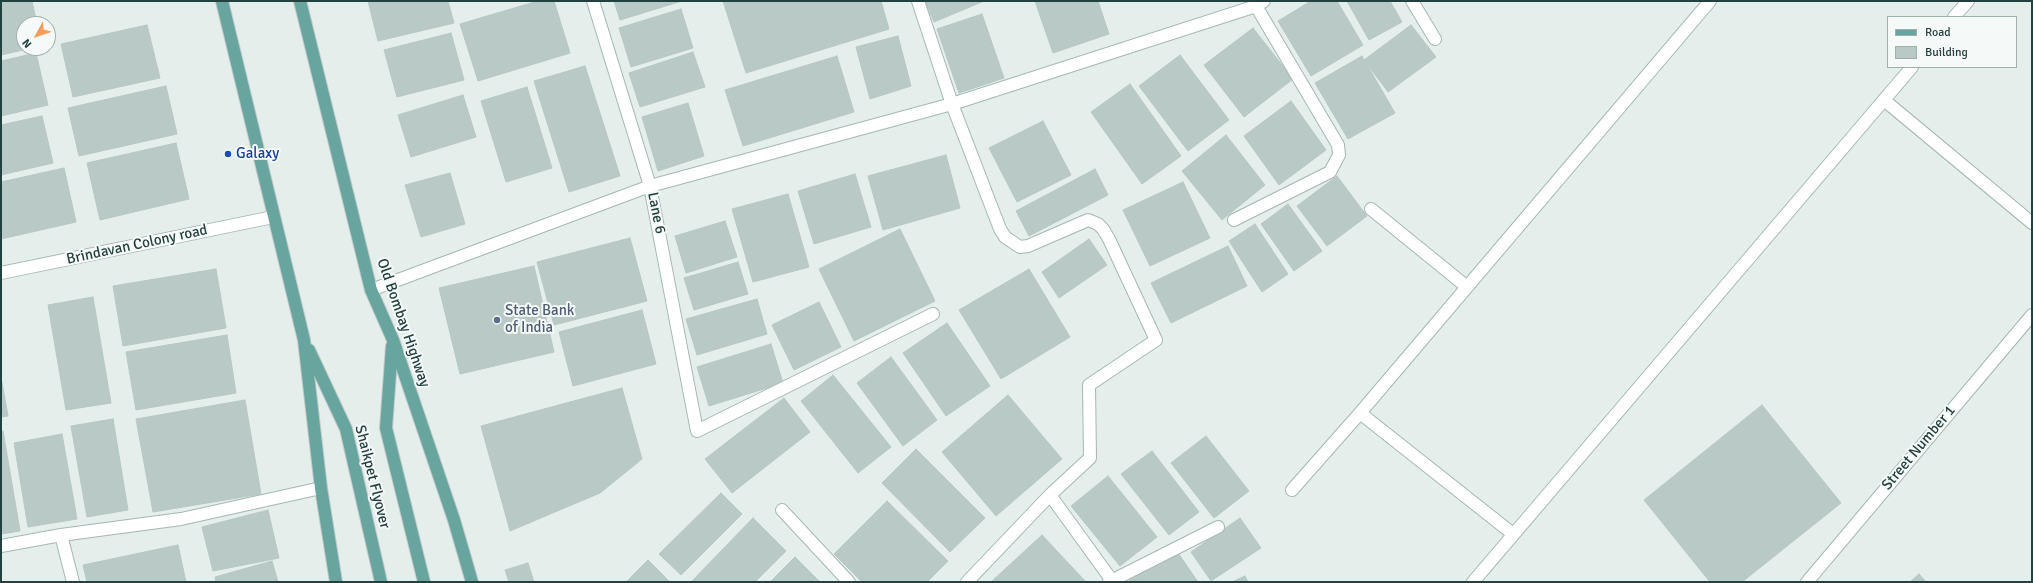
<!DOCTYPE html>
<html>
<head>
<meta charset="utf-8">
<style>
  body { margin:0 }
  #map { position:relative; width:2033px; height:583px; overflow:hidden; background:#e4eeeb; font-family:Signika,sans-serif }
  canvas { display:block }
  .frame { position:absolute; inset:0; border:2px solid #23413e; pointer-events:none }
  .legend { position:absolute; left:1887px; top:16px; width:130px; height:52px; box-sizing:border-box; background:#f5faf9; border:1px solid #a1b0ae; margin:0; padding:5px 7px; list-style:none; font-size:12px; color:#23413e }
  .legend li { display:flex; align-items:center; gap:8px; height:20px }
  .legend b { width:20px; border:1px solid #a1b0ae }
  .north { position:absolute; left:16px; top:16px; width:40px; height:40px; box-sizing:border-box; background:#f5faf9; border:1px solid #a1b0ae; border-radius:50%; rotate:230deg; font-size:11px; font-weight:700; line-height:16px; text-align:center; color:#23413e }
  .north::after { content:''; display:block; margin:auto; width:14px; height:18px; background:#f59b5b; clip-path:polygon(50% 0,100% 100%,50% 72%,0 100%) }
</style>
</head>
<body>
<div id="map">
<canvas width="2033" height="583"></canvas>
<div class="frame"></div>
<ul class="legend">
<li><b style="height:5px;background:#68a59f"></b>Road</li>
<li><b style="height:11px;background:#b9c9c5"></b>Building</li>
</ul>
<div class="north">N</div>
</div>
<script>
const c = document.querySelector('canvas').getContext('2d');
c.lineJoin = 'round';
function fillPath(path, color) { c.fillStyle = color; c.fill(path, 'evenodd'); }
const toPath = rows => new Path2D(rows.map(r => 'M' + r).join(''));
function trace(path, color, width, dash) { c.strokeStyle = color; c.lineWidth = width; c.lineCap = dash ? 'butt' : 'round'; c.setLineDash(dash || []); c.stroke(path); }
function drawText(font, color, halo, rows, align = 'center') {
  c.font = font + ' Signika,sans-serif'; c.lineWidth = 4; c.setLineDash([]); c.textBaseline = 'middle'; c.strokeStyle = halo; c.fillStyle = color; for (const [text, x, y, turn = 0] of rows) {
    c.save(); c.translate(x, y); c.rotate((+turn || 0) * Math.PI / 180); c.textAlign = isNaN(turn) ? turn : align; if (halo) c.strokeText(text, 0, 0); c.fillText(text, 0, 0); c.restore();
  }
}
const building = toPath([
  [1,1,32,1,37,24,24,24,24,48,32,48,1,55,1,1],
  [368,1,448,1,454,23,378,41,368,1],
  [538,1,554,1,570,53,478,81,460,24,538,1],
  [614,1,682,1,620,20,614,1],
  [723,1,881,1,889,29,746,73,723,1],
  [925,1,984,1,934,22,925,1],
  [1035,1,1098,1,1109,34,1053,53,1035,1],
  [1311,1,1337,1,1363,45,1311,76,1278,21,1311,1],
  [1347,1,1390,1,1402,22,1369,40,1347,1],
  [681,9,693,48,631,67,619,28,681,9],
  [982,14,1004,78,959,93,937,29,982,14],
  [147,25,160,78,73,97,61,44,147,25],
  [1411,25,1436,57,1388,92,1364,60,1411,25],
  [1253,28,1293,79,1244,117,1204,65,1253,28],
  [451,33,464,80,397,97,384,50,451,33],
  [898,36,911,86,870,99,856,47,898,36],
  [693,52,705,87,640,107,629,73,693,52],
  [36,53,48,105,1,116,1,61,36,53],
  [1180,55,1229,120,1188,151,1139,86,1180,55],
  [837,56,854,112,743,146,725,90,837,56],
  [1362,56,1395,113,1348,139,1315,83,1362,56],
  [585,66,620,176,569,192,534,81,585,66],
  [1130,84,1181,156,1142,184,1091,112,1130,84],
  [166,86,177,134,79,156,68,108,166,86],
  [527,87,552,168,506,182,481,101,527,87],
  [463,95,476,137,411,157,398,115,463,95],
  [1291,101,1326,150,1279,185,1244,136,1291,101],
  [688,103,704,156,658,171,642,117,688,103],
  [42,116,53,163,1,175,1,125,42,116],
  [1043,121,1071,175,1017,202,989,148,1043,121],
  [1226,135,1265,185,1222,220,1182,171,1226,135],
  [176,143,189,199,100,220,87,163,176,143],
  [946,155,960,208,883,230,868,176,946,155],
  [64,168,76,222,1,239,1,182,64,168],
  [1095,169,1108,195,1029,236,1016,211,1095,169],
  [450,173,465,224,421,237,405,185,450,173],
  [855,174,871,227,814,244,798,191,855,174],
  [1337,176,1367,216,1327,246,1297,206,1337,176],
  [1183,182,1210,238,1150,266,1123,210,1183,182],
  [788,194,809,267,753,282,732,209,788,194],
  [1288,204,1322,251,1294,271,1261,224,1288,204],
  [725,221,737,257,686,273,675,236,725,221],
  [1255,224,1288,274,1262,292,1229,241,1255,224],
  [900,229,935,301,854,341,819,269,900,229],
  [630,238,647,301,554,325,537,262,630,238],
  [1089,239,1107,265,1059,298,1042,272,1089,239],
  [1228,246,1247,286,1171,323,1151,283,1228,246],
  [738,262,748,294,694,310,684,278,738,262],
  [534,266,554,352,460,374,439,288,534,266],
  [216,269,226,328,123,346,113,286,216,269],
  [1029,269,1070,337,1001,379,959,310,1029,269],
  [93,297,111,403,66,410,48,305,93,297],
  [757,299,767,334,697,355,686,319,757,299],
  [819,302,841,347,794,370,772,325,819,302],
  [642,310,656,364,573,386,559,332,642,310],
  [947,323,990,386,946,416,903,353,947,323],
  [227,335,236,393,136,410,126,352,227,335],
  [771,344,783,383,709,406,697,367,771,344],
  [891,357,937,420,903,446,857,383,891,357],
  [833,375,891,447,858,473,801,401,833,375],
  [1,377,8,416,1,417,1,377],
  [622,388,642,459,600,493,510,531,481,426,622,388],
  [1008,395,1062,459,996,516,942,452,1008,395],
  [784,398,810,432,732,493,705,459,784,398],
  [245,400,261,494,153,512,136,419,245,400],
  [1762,405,1841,503,1742,582,1710,582,1644,500,1762,405],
  [113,419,128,510,87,517,71,426,113,419],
  [1,431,3,431,20,531,1,534,1,431],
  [62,434,77,519,28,527,14,443,62,434],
  [1206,436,1249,491,1214,518,1171,463,1206,436],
  [916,449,985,518,950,552,882,483,916,449],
  [1152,451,1199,512,1169,535,1121,474,1152,451],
  [1108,476,1157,537,1120,566,1071,506,1108,476],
  [721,493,742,514,681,575,659,554,721,493],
  [887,501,948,561,927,582,862,582,834,554,887,501],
  [268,510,279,558,213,571,202,527,268,510],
  [753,518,786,551,755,582,691,582,753,518],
  [1240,518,1261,548,1211,581,1191,552,1240,518],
  [1042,535,1086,582,991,582,1042,535],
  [178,545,186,582,87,582,83,565,178,545],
  [1176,550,1198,582,1131,582,1129,580,1176,550],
  [795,557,820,582,770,582,795,557],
  [648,560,670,582,626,582,648,560],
  [272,561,278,582,216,582,215,577,272,561],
  [528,563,534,582,509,582,505,570,528,563],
  [1919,574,1926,582,1910,582,1919,574],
  [1245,576,1248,582,1232,582,1245,576]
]);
fillPath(building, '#b9c9c5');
trace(building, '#b6c8c4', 1);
const minor = toPath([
  [593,1,650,186,697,431,933,314],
  [918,1,952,104,1000,229,1005,237,1020,247,1028,246,1088,220,1098,224,1103,229,1109,239,1156,340,1089,385,1090,458,1050,495,967,582],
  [1412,1,1435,39],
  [1954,17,1968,1],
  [1884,100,2032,223],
  [1371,209,1467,287],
  [1234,220,1330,172,1339,155,1338,145,1256,6],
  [1,273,273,217],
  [371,290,650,186,952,104,1256,6,1264,1],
  [1360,413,1513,534],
  [1292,490,1360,413,1710,1],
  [1050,495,1113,582],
  [782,510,849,582],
  [61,535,73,582],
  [1,546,61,535,181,519,321,488],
  [1109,582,1218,527],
  [1473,582,1912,67],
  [1807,582,2032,315]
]);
const major = toPath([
  [222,1,304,340,321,488,336,582],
  [300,1,371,290,393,340,454,520,472,582],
  [392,346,386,428,424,582],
  [309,350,346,429,381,582]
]);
trace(minor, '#a6b7b4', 14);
trace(major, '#c1cac9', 14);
trace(minor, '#fff', 12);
trace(major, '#68a59f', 12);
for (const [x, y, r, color] of [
  [228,154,4,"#1a4fb4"],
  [497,320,4,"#5c6f8a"]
]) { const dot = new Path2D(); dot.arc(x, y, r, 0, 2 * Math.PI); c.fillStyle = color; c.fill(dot); trace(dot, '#f5faf9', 1.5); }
drawText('15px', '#164399', '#f5faf9', [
  ["Galaxy",236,154]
], 'left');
drawText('15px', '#23413e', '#f5faf9', [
  ["Lane 6",656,213,79],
  ["Brindavan Colony road",137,245,-12],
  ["Old Bombay Highway",403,323,71],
  ["Street Number 1",1919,448,-50],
  ["Shaikpet Flyover",372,477,76]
]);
drawText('15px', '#4e5e75', '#f5faf9', [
  ["State Bank",505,311],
  ["of India",505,328]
], 'left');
</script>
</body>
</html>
